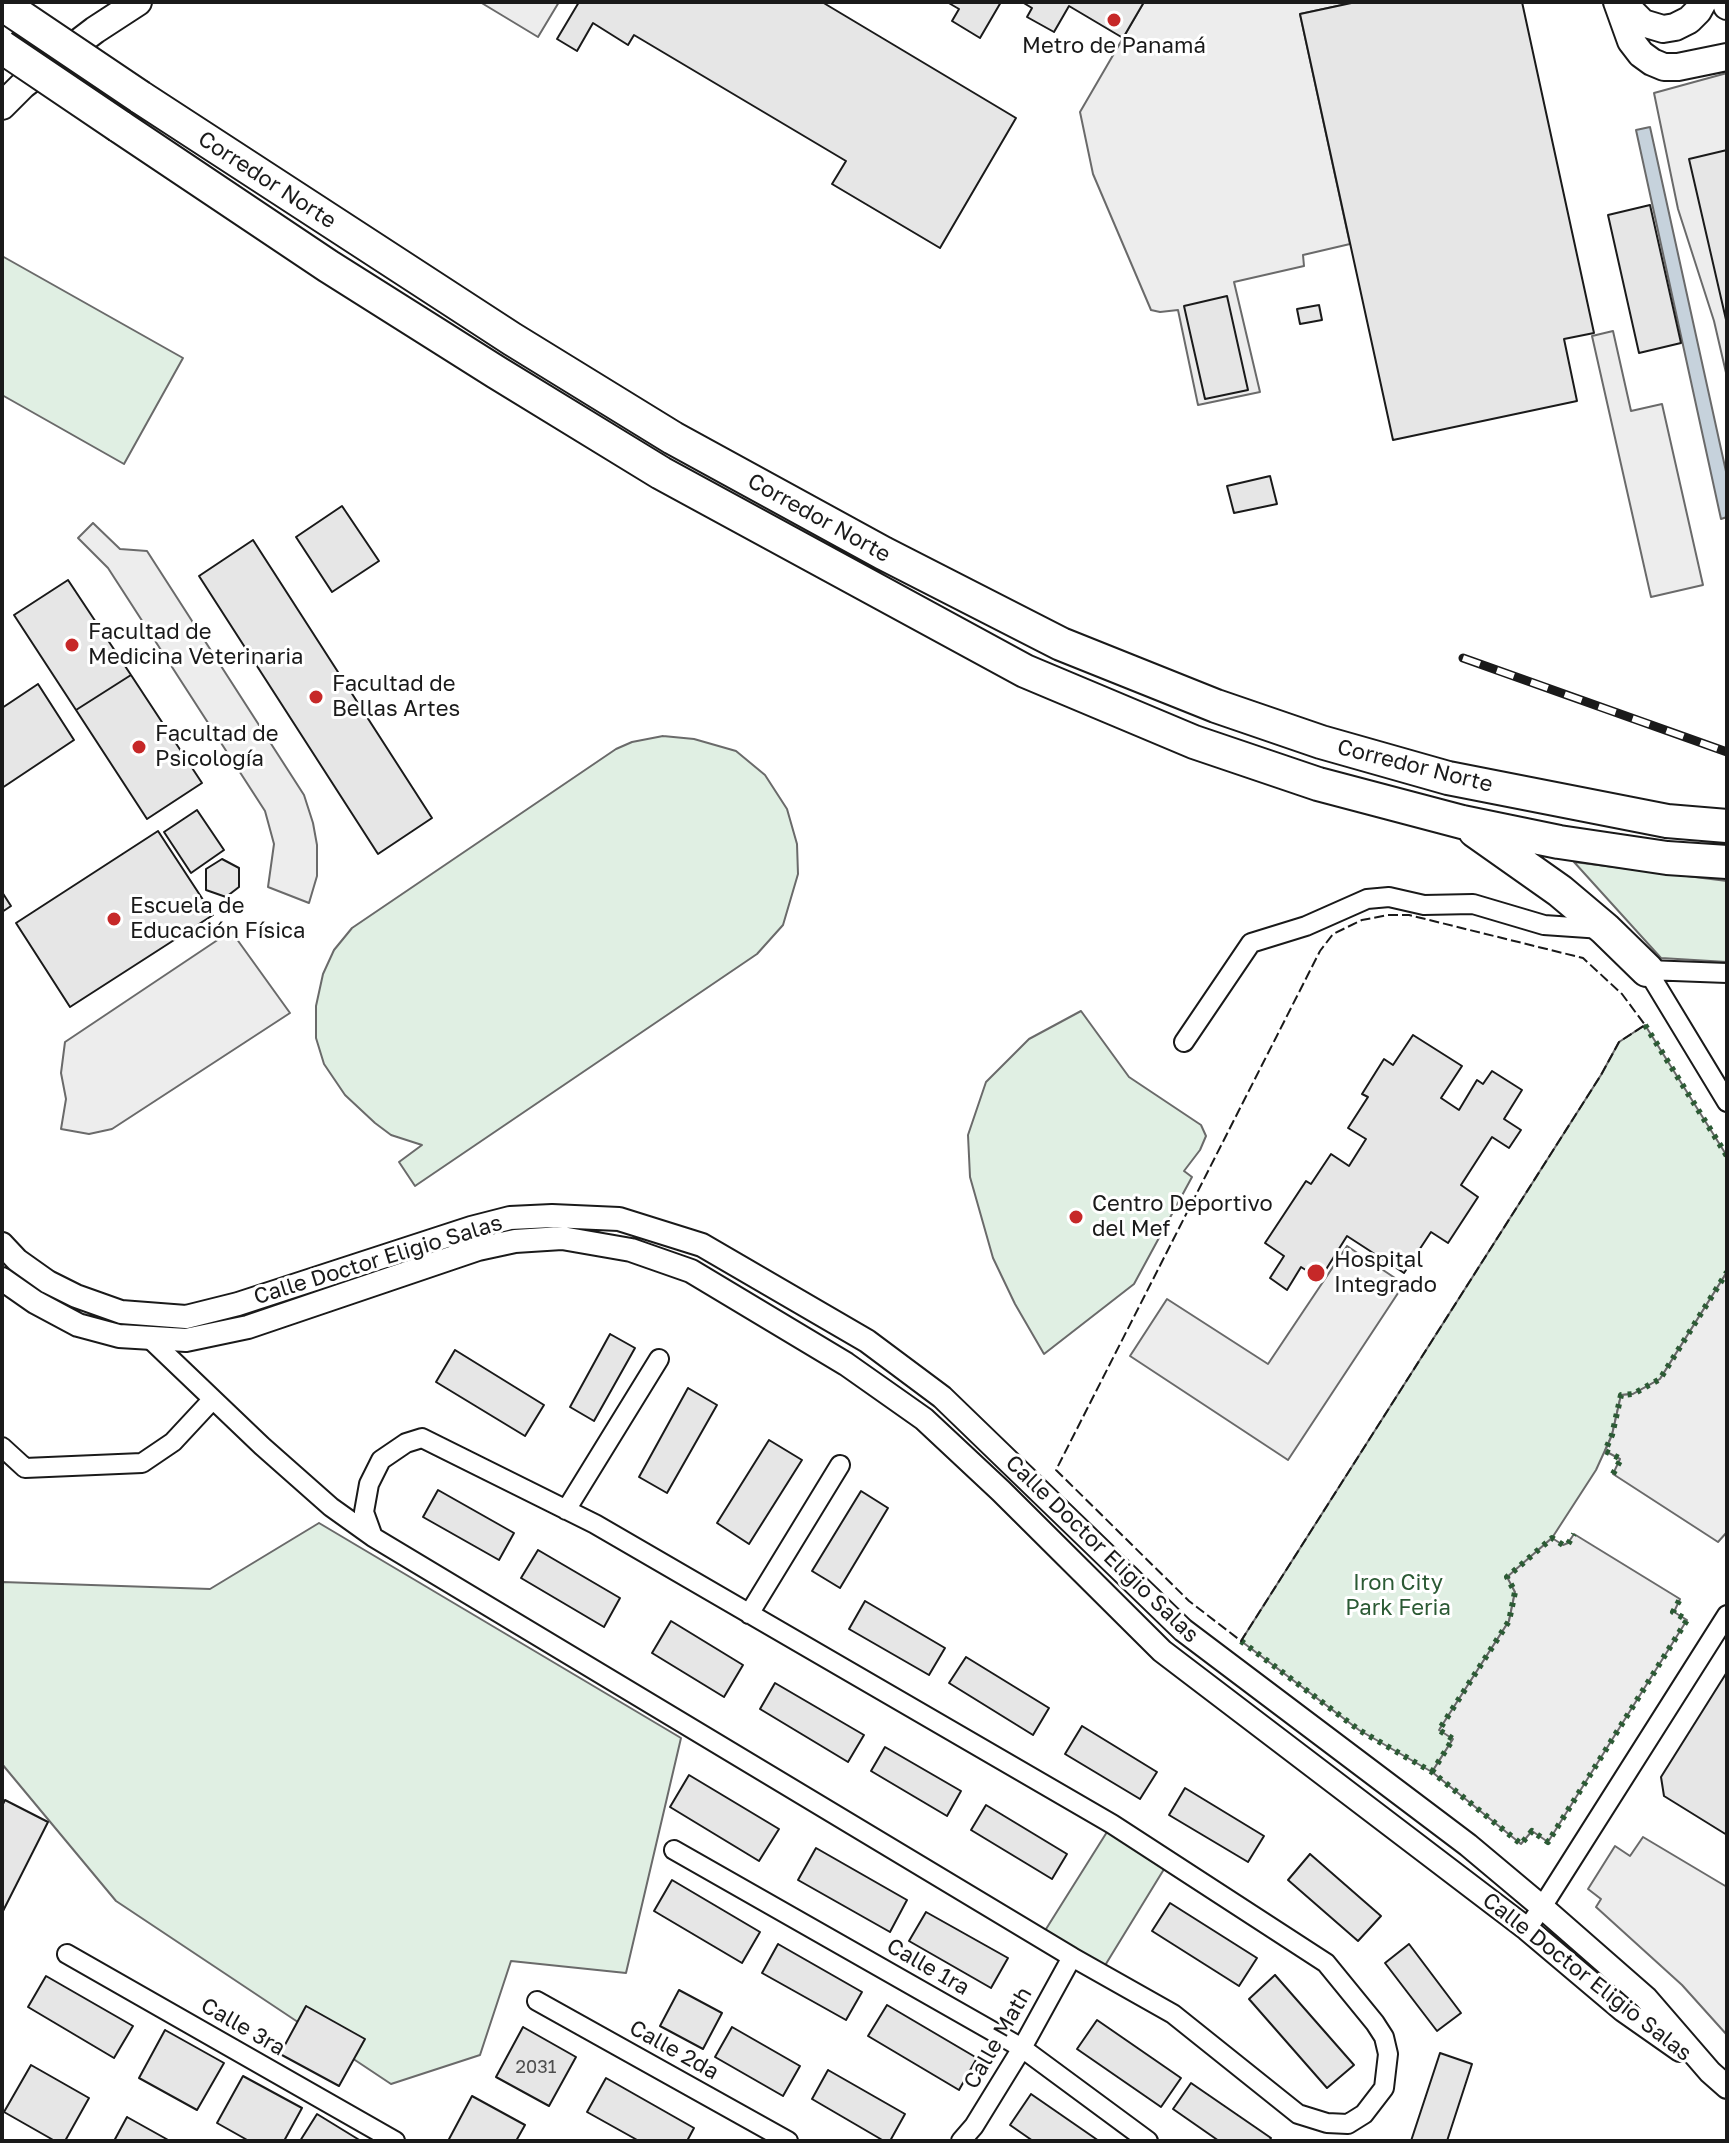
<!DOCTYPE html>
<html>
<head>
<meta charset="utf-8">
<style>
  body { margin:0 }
  #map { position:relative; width:1729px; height:2143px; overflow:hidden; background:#fff; font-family:"Golos Text",sans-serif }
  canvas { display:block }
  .frame { position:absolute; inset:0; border:4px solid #1a1a1a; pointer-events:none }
</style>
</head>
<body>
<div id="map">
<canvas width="1729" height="2143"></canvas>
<div class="frame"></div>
</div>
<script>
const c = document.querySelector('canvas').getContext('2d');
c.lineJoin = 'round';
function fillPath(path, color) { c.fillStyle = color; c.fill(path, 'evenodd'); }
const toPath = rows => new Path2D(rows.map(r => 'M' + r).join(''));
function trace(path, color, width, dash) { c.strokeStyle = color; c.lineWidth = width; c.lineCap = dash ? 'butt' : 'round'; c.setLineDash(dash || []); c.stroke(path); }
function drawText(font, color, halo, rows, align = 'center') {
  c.font = font + ' "Golos Text",sans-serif'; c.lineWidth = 6; c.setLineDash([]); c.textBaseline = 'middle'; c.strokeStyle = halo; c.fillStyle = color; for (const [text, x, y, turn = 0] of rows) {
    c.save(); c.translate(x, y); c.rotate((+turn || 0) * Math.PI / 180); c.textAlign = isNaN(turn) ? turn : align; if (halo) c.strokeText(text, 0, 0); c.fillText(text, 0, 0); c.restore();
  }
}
const green = toPath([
  [2,256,183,358,124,464,2,395,2,256],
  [663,736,694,739,736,751,765,775,787,809,797,844,798,874,783,925,757,954,415,1186,399,1162,422,1145,391,1135,375,1123,345,1095,324,1064,316,1038,316,1006,323,974,334,950,352,928,616,749,632,742,663,736],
  [1574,862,1727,881,1727,962,1661,958,1574,862],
  [1081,1011,1129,1077,1201,1125,1206,1136,1200,1150,1184,1171,1192,1177,1134,1284,1044,1354,1015,1304,993,1258,970,1177,968,1135,986,1082,1029,1039,1081,1011],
  [1645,1025,1727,1156,1727,1272,1660,1379,1633,1394,1621,1395,1612,1435,1596,1470,1552,1538,1508,1577,1515,1592,1509,1621,1440,1729,1453,1739,1432,1772,1359,1730,1241,1641,1601,1075,1619,1042,1645,1025],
  [319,1523,681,1738,626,1973,511,1961,480,2055,391,2084,116,1901,2,1764,2,1582,210,1589,319,1523],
  [1112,1824,1169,1861,1101,1972,1041,1937,1112,1824]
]);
fillPath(green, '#e0efe3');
trace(green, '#6a6a6a', 2);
const parking = toPath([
  [480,2,559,2,538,37,480,2],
  [1144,2,1356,2,1300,14,1350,244,1303,255,1304,266,1234,282,1260,392,1198,405,1178,310,1160,312,1151,310,1093,174,1080,112,1144,2],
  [1727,73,1727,377,1714,321,1678,209,1654,93,1727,73],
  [1613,331,1631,411,1662,404,1703,585,1651,597,1592,336,1613,331],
  [93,523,120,549,147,551,304,795,313,823,317,845,317,876,309,903,268,887,274,844,265,811,108,568,78,538,93,523],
  [231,931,290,1013,112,1129,89,1134,61,1129,66,1099,61,1073,65,1042,231,931],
  [1347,1246,1404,1284,1288,1460,1130,1356,1167,1299,1268,1364,1347,1246],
  [1727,1272,1727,1532,1718,1542,1613,1474,1620,1459,1605,1451,1612,1435,1621,1395,1633,1394,1660,1379,1727,1272],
  [1574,1534,1680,1599,1674,1612,1687,1620,1548,1842,1532,1831,1521,1844,1432,1772,1453,1739,1439,1730,1509,1621,1515,1592,1507,1577,1552,1538,1563,1545,1568,1543,1574,1534],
  [1643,1837,1727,1887,1727,2035,1682,1985,1596,1907,1601,1899,1588,1889,1615,1846,1630,1856,1643,1837]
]);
fillPath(parking, '#ededed');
trace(parking, '#6a6a6a', 2);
const water = toPath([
  [1650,127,1727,476,1727,517,1721,519,1636,130,1650,127]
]);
fillPath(water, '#c6d2dc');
trace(water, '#6a6a6a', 2);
const building = toPath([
  [579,2,822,2,1016,118,940,248,832,184,846,161,634,35,628,45,593,23,577,51,557,39,579,2],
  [947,2,1001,2,980,38,952,21,959,9,947,2],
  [1022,2,1144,2,1123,38,1069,6,1054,32,1027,17,1032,8,1022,2],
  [1356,2,1522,2,1594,333,1564,339,1577,401,1393,440,1300,14,1356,2],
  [1727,150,1727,324,1689,159,1727,150],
  [1650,205,1681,343,1639,353,1608,215,1650,205],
  [1227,296,1248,390,1205,399,1184,306,1227,296],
  [1319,305,1322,320,1300,324,1297,309,1319,305],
  [1270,476,1277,504,1234,513,1227,486,1270,476],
  [342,506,379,561,332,592,296,537,342,506],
  [253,540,432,818,378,854,199,576,253,540],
  [68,580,131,675,76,710,14,615,68,580],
  [131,675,202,783,147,819,76,710,131,675],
  [38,684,74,740,2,788,2,708,38,684],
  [197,810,224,850,191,873,164,832,197,810],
  [158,831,213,915,70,1007,16,923,158,831],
  [222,859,239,868,239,887,226,897,206,890,206,869,222,859],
  [2,892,11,906,2,912,2,892],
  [1413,1035,1462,1066,1441,1098,1459,1110,1477,1080,1483,1084,1492,1071,1522,1090,1504,1119,1521,1130,1509,1148,1492,1137,1461,1185,1478,1197,1448,1243,1431,1232,1404,1273,1347,1236,1320,1279,1301,1267,1287,1290,1270,1278,1284,1256,1265,1243,1306,1181,1311,1184,1331,1154,1349,1166,1366,1139,1348,1128,1368,1097,1362,1094,1384,1059,1393,1065,1413,1035],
  [610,1334,635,1348,594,1421,570,1407,610,1334],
  [455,1350,544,1405,525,1436,436,1382,455,1350],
  [688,1388,717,1405,667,1493,639,1477,688,1388],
  [769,1440,802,1460,749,1544,717,1523,769,1440],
  [438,1490,514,1533,499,1560,423,1517,438,1490],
  [861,1491,888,1508,840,1588,812,1571,861,1491],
  [538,1550,620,1598,604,1627,521,1578,538,1550],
  [865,1601,945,1648,929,1675,849,1629,865,1601],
  [671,1621,743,1665,724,1697,652,1653,671,1621],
  [966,1657,1049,1708,1033,1735,949,1683,966,1657],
  [1727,1672,1727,1835,1664,1796,1661,1777,1727,1672],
  [775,1683,864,1735,848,1762,760,1709,775,1683],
  [1082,1726,1157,1772,1140,1799,1065,1754,1082,1726],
  [885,1747,961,1791,947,1816,871,1771,885,1747],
  [689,1775,779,1829,759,1861,670,1807,689,1775],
  [1185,1788,1264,1836,1248,1862,1169,1815,1185,1788],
  [5,1800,48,1822,2,1913,2,1806,5,1800],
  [986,1805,1067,1854,1052,1879,971,1830,986,1805],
  [816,1848,907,1900,890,1932,798,1880,816,1848],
  [1310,1854,1381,1916,1358,1941,1288,1880,1310,1854],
  [672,1880,760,1932,742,1963,654,1911,672,1880],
  [1170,1903,1257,1958,1239,1986,1152,1931,1170,1903],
  [926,1912,1008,1958,991,1988,909,1941,926,1912],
  [778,1944,862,1992,846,2020,762,1973,778,1944],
  [1409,1944,1461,2013,1437,2031,1385,1963,1409,1944],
  [1275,1975,1354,2065,1327,2088,1249,1999,1275,1975],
  [46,1976,133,2026,114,2058,28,2007,46,1976],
  [679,1990,722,2013,703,2049,660,2026,679,1990],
  [887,2005,977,2058,959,2090,868,2036,887,2005],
  [306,2006,365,2039,339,2086,280,2054,306,2006],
  [1097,2020,1181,2078,1161,2107,1077,2049,1097,2020],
  [523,2027,576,2057,549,2106,496,2077,523,2027],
  [732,2027,800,2066,783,2096,715,2057,732,2027],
  [165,2030,224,2063,197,2110,139,2078,165,2030],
  [1440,2053,1472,2064,1447,2141,1411,2141,1440,2053],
  [31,2065,89,2098,65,2141,55,2141,4,2112,31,2065],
  [828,2070,905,2114,890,2141,884,2141,812,2099,828,2070],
  [243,2076,302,2108,284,2141,249,2141,217,2123,243,2076],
  [606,2078,694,2128,687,2141,639,2141,587,2112,606,2078],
  [1191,2083,1271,2138,1269,2141,1219,2141,1173,2109,1191,2083],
  [1031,2094,1099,2141,1033,2141,1010,2125,1031,2094],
  [472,2096,525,2125,516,2141,448,2141,472,2096],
  [317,2114,361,2141,300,2141,317,2114],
  [127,2117,170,2141,114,2141,127,2117]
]);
fillPath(building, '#e6e6e6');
trace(building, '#1a1a1a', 2);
const minor = toPath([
  [1647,970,1727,1102],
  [1647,970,1727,973],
  [1184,1042,1251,943,1306,926,1367,899,1389,897,1424,905,1473,904,1544,925,1602,929],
  [149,1338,262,1446,331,1507,373,1537,1072,1957,1173,2014,1298,2114,1327,2123,1348,2124,1364,2114,1384,2088,1388,2054,1384,2037,1375,2023,1326,1963,1112,1824,595,1524,422,1438,406,1443,381,1460,369,1484,364,1512,373,1537],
  [2,1447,25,1468,142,1463,173,1442,213,1399],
  [566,1510,659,1359],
  [749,1614,840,1465],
  [674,1850,1022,2048,1148,2141],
  [1527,1929,1542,1907,1727,1615],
  [67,1954,395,2141],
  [537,2001,788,2141],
  [961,2141,974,2126,1022,2048,1072,1957]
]);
const tertiary = toPath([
  [2,1244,17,1260,48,1282,76,1296,121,1312,186,1317,238,1304,471,1228,510,1218,552,1216,619,1219,702,1245,867,1341,942,1397,1183,1630,1468,1845,1542,1907,1646,1998,1710,2072,1727,2087],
  [2,1279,35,1302,78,1325,119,1336,186,1340,248,1327,478,1249,515,1241,562,1238,631,1250,691,1271,846,1364,924,1419,1001,1491,1162,1651,1527,1929,1623,2010,1680,2050]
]);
const secondary = toPath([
  [1617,2,1631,41,1641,54,1652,62,1664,67,1678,67,1727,57],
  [1622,2,1643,23,1663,29,1675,27,1689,20,1698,11,1703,2],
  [1726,2,1727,6],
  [2,106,23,85,95,30,138,2]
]);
const motorway = toPath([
  [140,97,512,339,673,438,883,553,1061,644,1216,706,1321,742,1448,778,1667,821,1727,826],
  [119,126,328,266,496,372,661,473,1025,671,1194,742,1318,784,1462,822,1559,842,1667,858,1727,862],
  [1475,831,1560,891,1605,929,1647,970]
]);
trace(minor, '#1a1a1a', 22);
trace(tertiary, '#1a1a1a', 26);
trace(secondary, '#1a1a1a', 30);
trace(motorway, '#1a1a1a', 36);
trace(minor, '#fff', 18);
trace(tertiary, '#fff', 22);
trace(secondary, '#fff', 26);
trace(motorway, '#fff', 32);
const rail = toPath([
  [1463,658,1727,752]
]);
trace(rail, '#1a1a1a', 9);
trace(rail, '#fff', 6, [18]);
const motorwayBridge = toPath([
  [2,4,140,97],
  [2,47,119,126]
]);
trace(motorwayBridge, '#1a1a1a', 36, []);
trace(motorwayBridge, '#fff', 32);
trace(toPath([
  [1645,1025,1727,1156],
  [1613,1474,1621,1459,1605,1451,1612,1435,1621,1395,1633,1394,1660,1379,1727,1272],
  [1241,1641,1359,1730,1432,1772,1521,1844,1532,1831,1548,1842,1687,1620,1673,1612,1680,1599],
  [1432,1772,1453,1739,1439,1730,1509,1621,1515,1592,1507,1577,1552,1538,1563,1545,1568,1544,1574,1534]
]), '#2b5a34', 6, [4, 6]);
trace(toPath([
  [1388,915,1409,915,1583,958,1622,994,1645,1025,1619,1042,1601,1075,1241,1641,1189,1601,1056,1470,1320,951,1333,934,1362,920,1388,915]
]), '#1a1a1a', 2, [10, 4]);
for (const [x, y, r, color] of [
  [1114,20,8,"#c62828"],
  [72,645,8,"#c62828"],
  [316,697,8,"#c62828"],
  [139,747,8,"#c62828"],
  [114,919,8,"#c62828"],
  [1076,1217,8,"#c62828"],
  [1316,1273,10,"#c62828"]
]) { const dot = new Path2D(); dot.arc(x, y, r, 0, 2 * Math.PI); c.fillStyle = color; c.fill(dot); trace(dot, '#fff', 3); }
drawText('18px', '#4d4d4d', null, [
  ["2031",536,2067]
]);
drawText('22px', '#1a1a1a', '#fff', [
  ["Metro de Panamá",1114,46,"center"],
  ["Facultad de",88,632],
  ["Medicina Veterinaria",88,657],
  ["Facultad de",332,684],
  ["Bellas Artes",332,709],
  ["Facultad de",155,734],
  ["Psicología",155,759],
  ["Escuela de",130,906],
  ["Educación Física",130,931],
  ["Centro Deportivo",1092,1204],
  ["del Mef",1092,1229],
  ["Hospital",1334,1260],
  ["Integrado",1334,1285]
], 'left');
drawText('22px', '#1a1a1a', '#fff', [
  ["Corredor Norte",267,180,33],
  ["Corredor Norte",819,518,29],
  ["Corredor Norte",1415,766,14],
  ["Calle Doctor Eligio Salas",378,1260,-17],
  ["Calle Doctor Eligio Salas",1102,1549,44],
  ["Calle 1ra",928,1967,30],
  ["Calle Doctor Eligio Salas",1587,1977,38],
  ["Calle 3ra",243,2027,30],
  ["Calle Math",998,2038,-60],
  ["Calle 2da",674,2050,29]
]);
drawText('22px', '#2b5a34', '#fff', [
  ["Iron City",1398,1583],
  ["Park Feria",1398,1608]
]);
</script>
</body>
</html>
